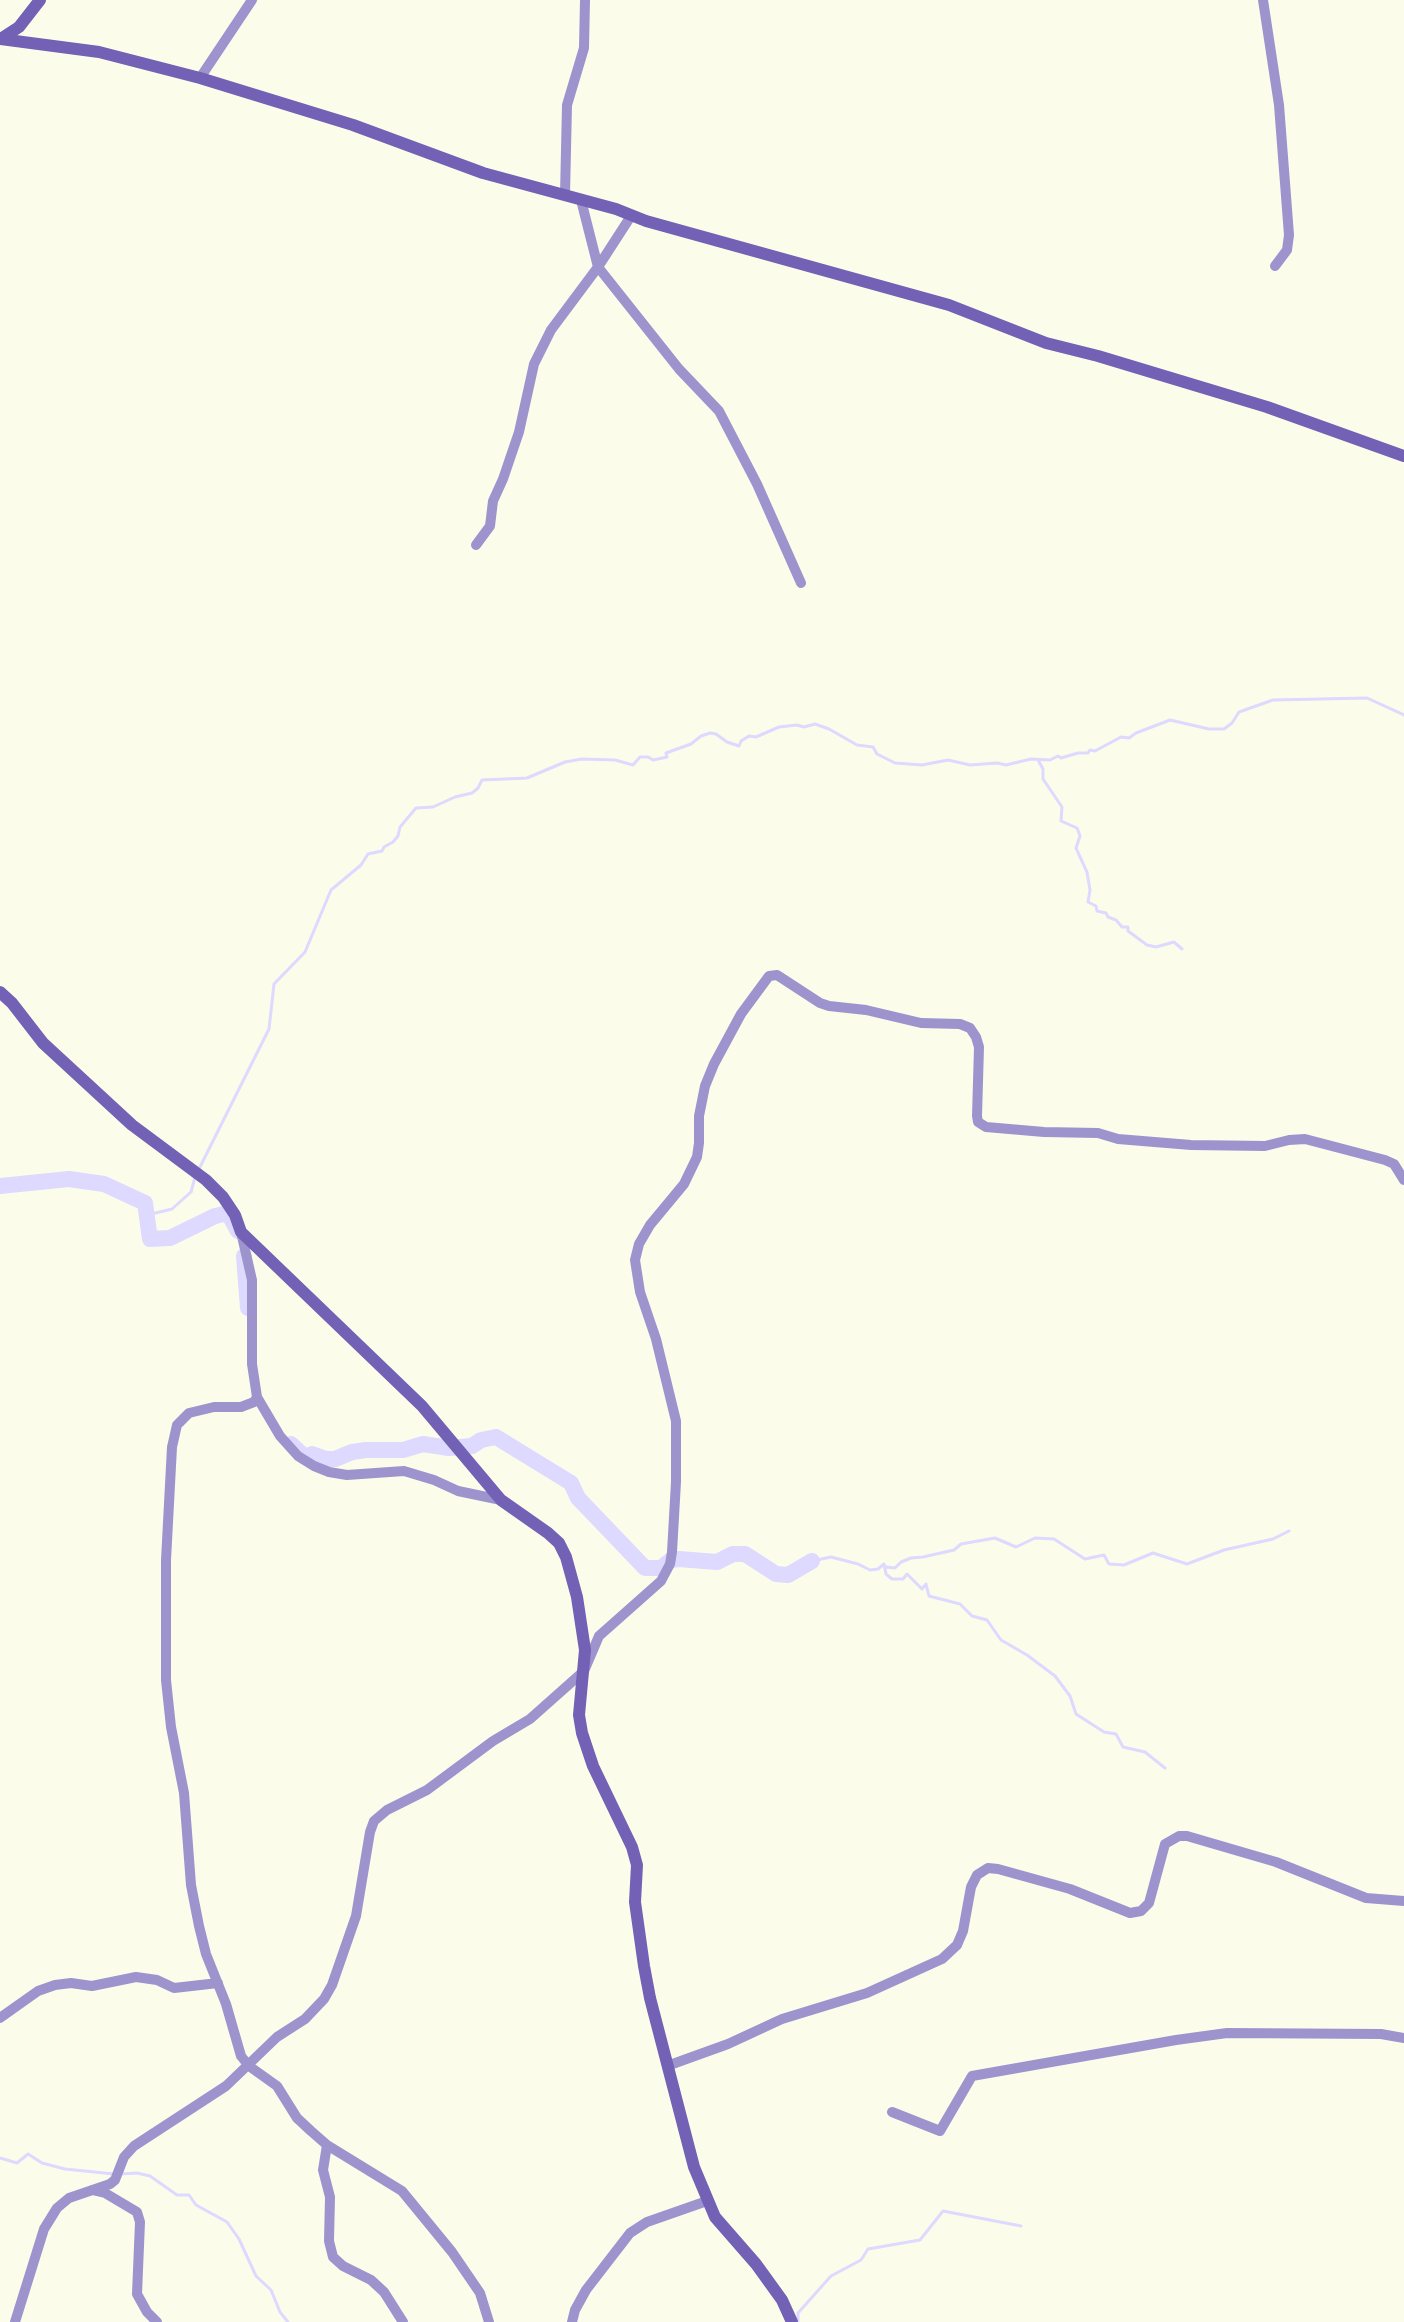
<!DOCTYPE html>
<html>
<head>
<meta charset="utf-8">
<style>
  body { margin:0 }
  canvas { display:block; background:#fcfceb }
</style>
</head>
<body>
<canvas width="1404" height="2322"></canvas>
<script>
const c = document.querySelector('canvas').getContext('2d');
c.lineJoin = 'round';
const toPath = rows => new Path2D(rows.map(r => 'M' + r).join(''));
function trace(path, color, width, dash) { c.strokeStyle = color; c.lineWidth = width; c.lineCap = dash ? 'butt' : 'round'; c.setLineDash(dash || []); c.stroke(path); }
trace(toPath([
  [1038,760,1043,769,1043,779,1062,807,1061,821,1077,828,1080,836,1076,848,1087,872,1090,890,1088,902,1096,906,1097,911,1106,913,1108,917,1116,920,1122,927,1128,927,1128,931,1147,945,1156,947,1174,942,1182,949],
  [198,1171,269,1029,274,984,305,952,331,890,361,865,368,854,382,851,384,847,393,842,398,836,400,827,416,808,433,807,455,797,472,793,478,788,482,780,527,778,565,762,582,759,615,760,633,765,640,757,648,757,653,760,667,757,666,753,691,744,701,736,710,733,716,734,727,742,739,746,741,741,749,736,756,737,779,727,797,725,804,727,815,724,829,729,857,745,873,747,877,754,895,763,922,765,948,760,970,765,997,763,1006,765,1031,759,1050,760,1058,756,1061,758,1078,753,1088,753,1090,750,1095,751,1121,737,1129,738,1136,733,1170,720,1209,729,1224,729,1232,723,1239,712,1273,700,1367,698,1404,715],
  [147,1215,172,1209,191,1192,195,1177],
  [812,1561,831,1557,858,1564,870,1570,878,1569,884,1564,886,1574,892,1579,903,1579,907,1574,922,1589,926,1584,929,1596,960,1604,972,1616,987,1620,1001,1640,1027,1655,1055,1676,1070,1696,1076,1714,1104,1732,1116,1734,1123,1747,1145,1752,1165,1768],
  [886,1567,895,1568,901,1562,911,1558,923,1557,954,1550,961,1544,995,1538,1016,1547,1035,1538,1054,1539,1085,1559,1104,1555,1109,1564,1124,1565,1153,1553,1187,1564,1224,1550,1273,1539,1289,1531],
  [0,2158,17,2163,28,2154,42,2163,65,2169,114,2174],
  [120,2174,137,2173,150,2176,177,2195,189,2195,196,2205,227,2222,239,2239,256,2276,271,2290,280,2312,288,2322],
  [798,2322,798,2313,831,2276,861,2260,868,2249,920,2240,943,2211,1021,2226]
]), '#ded9fe', 3);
trace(toPath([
  [0,1186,69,1179,104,1184,145,1203,150,1239,170,1238,215,1216,228,1213,238,1231],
  [244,1256,248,1308],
  [291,1444,305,1457,312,1454,326,1459,335,1459,352,1452,366,1450,403,1450,423,1444,449,1448,472,1446,481,1440,496,1437,571,1483,578,1498,645,1568,661,1568,671,1560,679,1559,717,1562,733,1554,745,1554,776,1574,788,1575,812,1561]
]), '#ded9fe', 16);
trace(toPath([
  [1263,0,1279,105,1289,235,1287,250,1275,266],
  [200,78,252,0],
  [565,195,567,105,584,48,585,0],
  [581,200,598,267,679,369,719,411,757,484,801,583],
  [476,545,490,526,493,501,503,479,519,432,534,364,551,330,598,267,631,216],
  [241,1232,252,1280,252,1364,257,1397,280,1436,298,1456,314,1466,329,1472,347,1475,404,1471,434,1480,458,1491,501,1500],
  [257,1397,254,1402,241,1407,214,1407,189,1413,177,1425,172,1447,166,1560,166,1680,171,1727,184,1793,191,1885,199,1926,206,1954,226,2004,241,2056,249,2066,277,2086,297,2118,311,2131,327,2145,402,2191,452,2252,480,2293,489,2322],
  [0,2018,38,1991,55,1985,71,1983,92,1986,136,1977,157,1980,174,1988,218,1983],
  [667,2066,728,2044,782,2019,867,1993,942,1959,957,1945,963,1931,971,1887,977,1875,988,1868,998,1869,1070,1889,1130,1913,1141,1911,1149,1903,1165,1844,1179,1836,1187,1836,1276,1862,1366,1898,1404,1901],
  [892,2112,940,2131,972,2076,1176,2040,1227,2033,1381,2034,1404,2038],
  [327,2145,323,2170,330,2197,329,2241,333,2257,343,2266,371,2280,384,2292,403,2322],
  [92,2190,105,2193,137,2212,140,2222,137,2294,147,2312,157,2322],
  [15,2322,44,2229,57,2208,69,2198,110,2184,115,2180,124,2157,134,2146,226,2086,277,2037,305,2019,324,1999,332,1985,356,1916,370,1832,374,1821,387,1810,427,1790,493,1741,530,1719,584,1671,599,1636,661,1581,670,1564,672,1552,676,1482,676,1421,656,1339,640,1292,635,1260,639,1244,650,1225,684,1184,697,1157,699,1143,699,1116,705,1086,714,1064,741,1014,769,976,777,975,820,1003,829,1006,866,1010,921,1023,960,1024,970,1028,976,1037,979,1047,977,1116,978,1122,986,1127,1044,1132,1098,1133,1118,1139,1191,1145,1265,1146,1289,1140,1305,1139,1385,1160,1394,1164,1404,1180],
  [572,2322,575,2310,586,2290,630,2233,647,2222,707,2201]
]), '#9d94ce', 10);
trace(toPath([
  [2,38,19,27,40,0],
  [0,39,99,52,200,78,353,125,483,173,616,209,646,221,949,305,1046,343,1098,356,1267,407,1404,456],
  [0,992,12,1003,43,1043,132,1125,206,1180,223,1197,235,1215,241,1232,422,1406,501,1500,548,1533,559,1543,566,1557,577,1597,585,1650,579,1715,582,1733,593,1766,632,1847,637,1865,635,1902,644,1966,650,1998,694,2167,715,2217,756,2264,782,2300,792,2322]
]), '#7261b4', 12);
</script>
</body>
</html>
